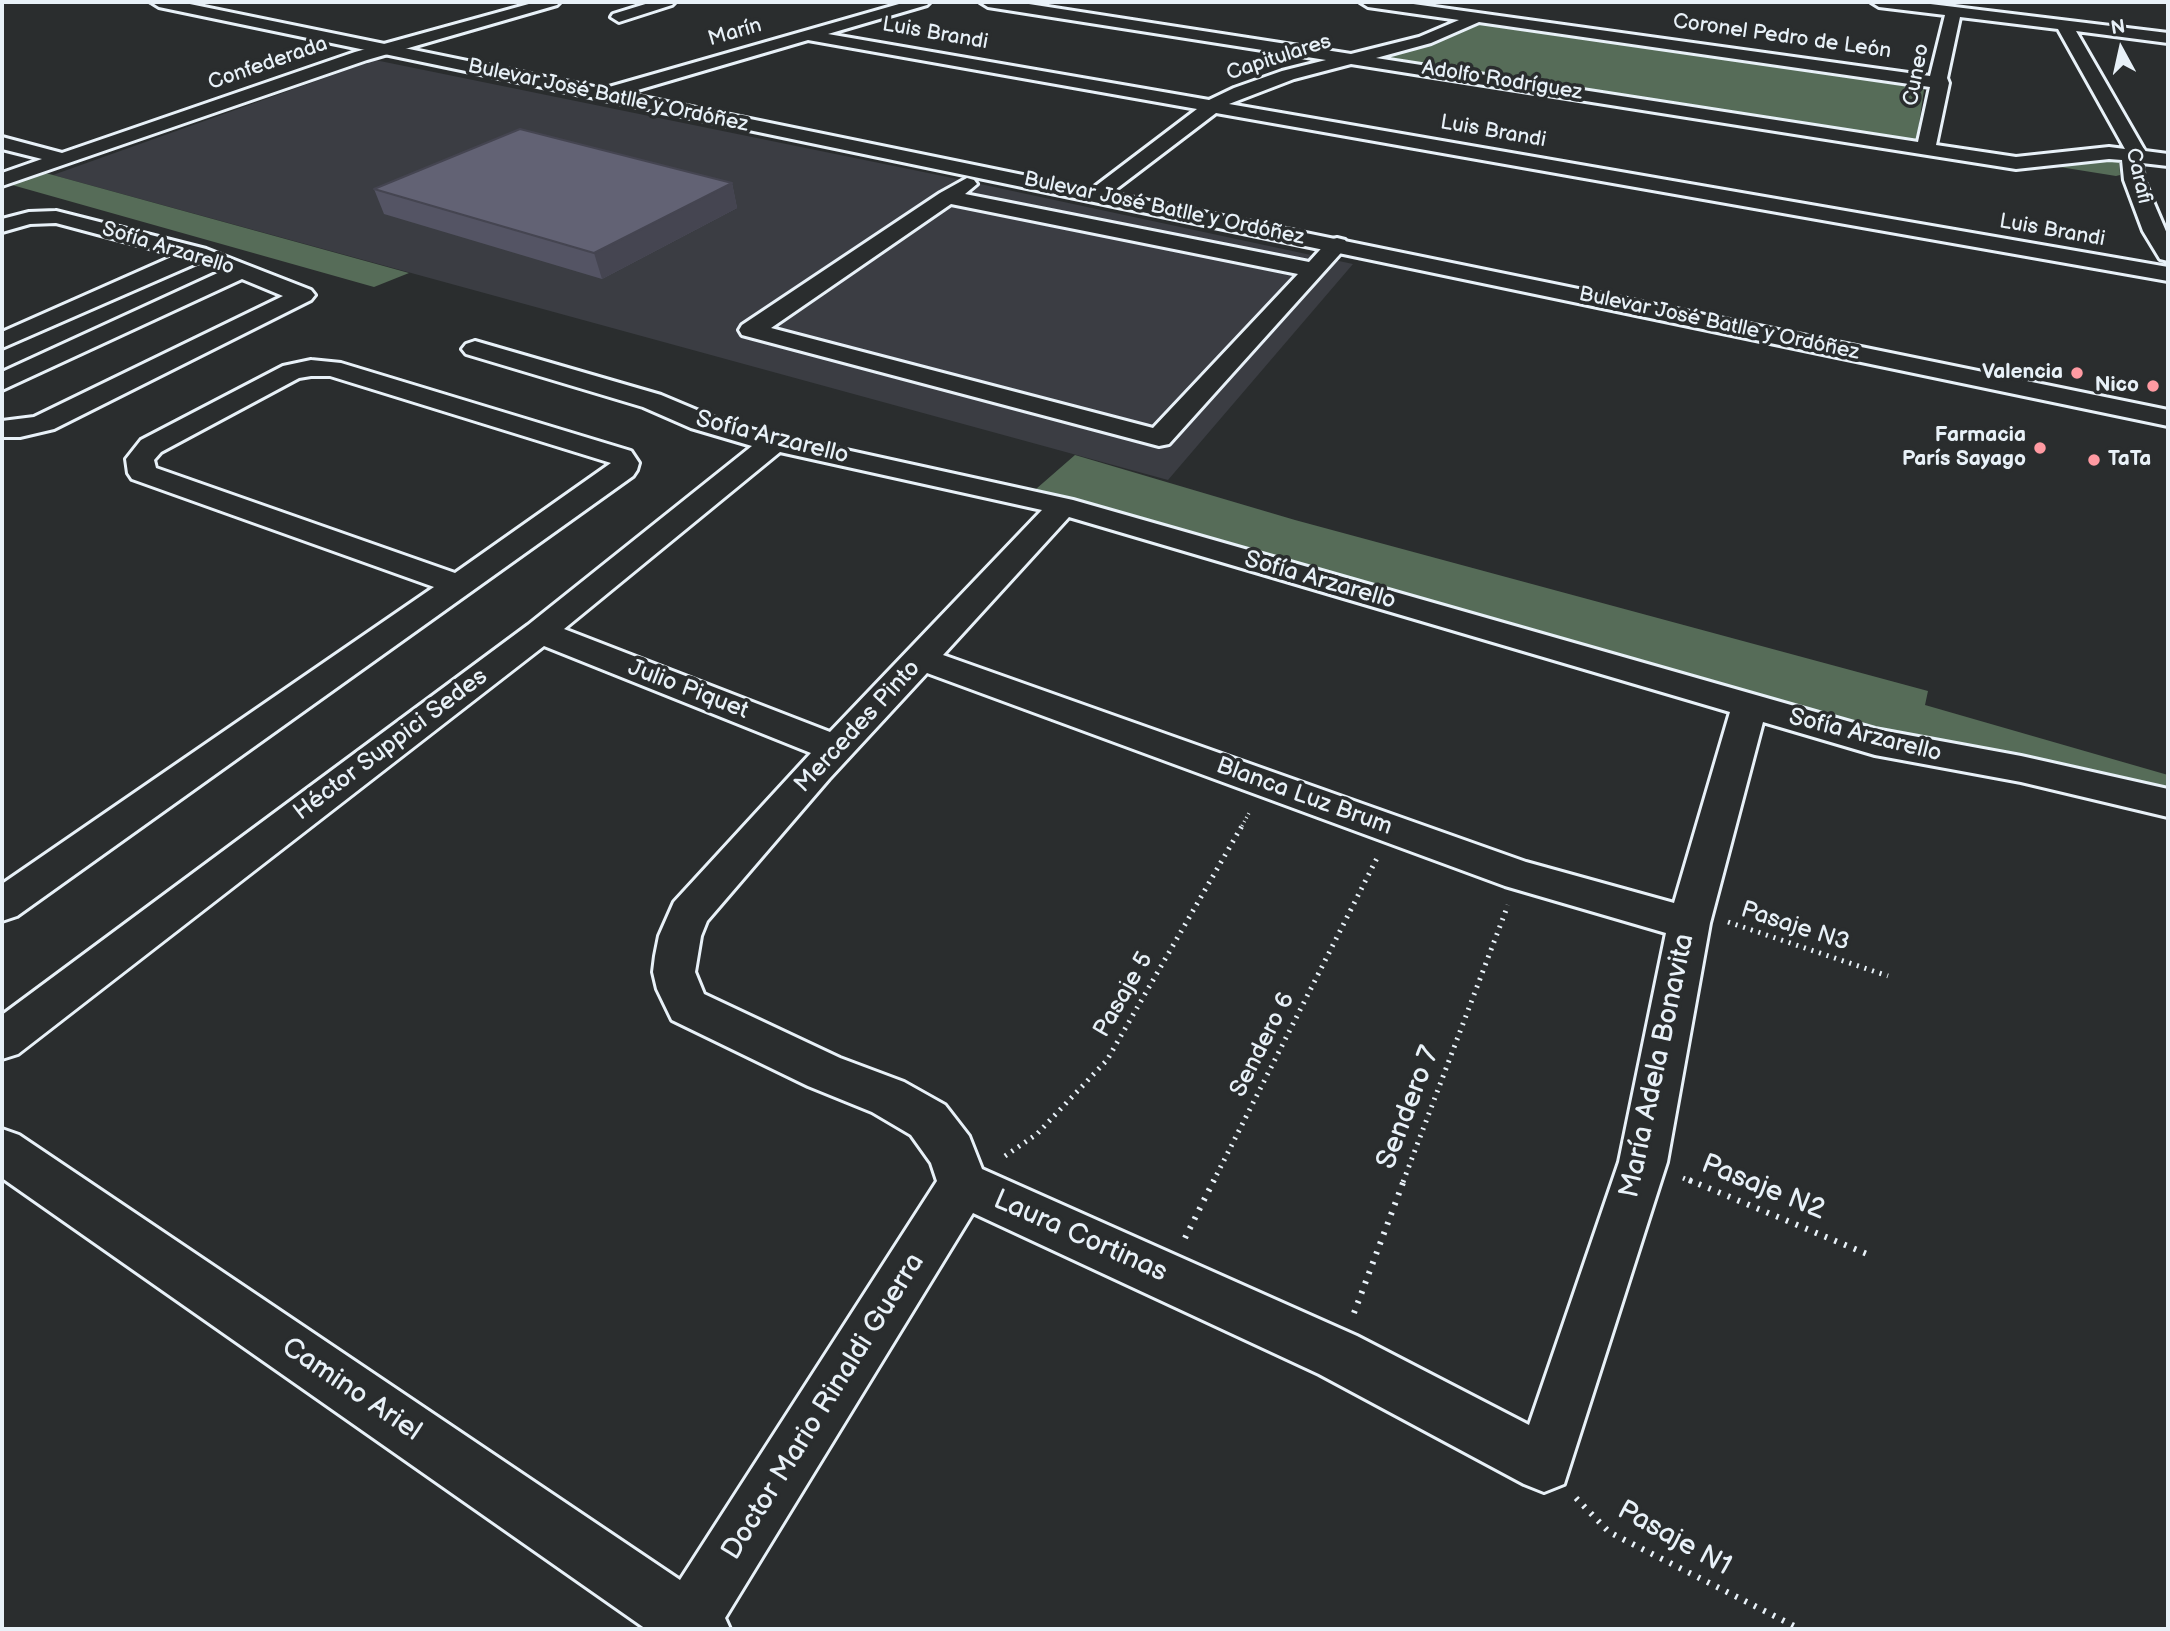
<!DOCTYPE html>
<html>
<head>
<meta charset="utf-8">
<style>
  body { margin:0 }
  #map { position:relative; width:2170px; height:1631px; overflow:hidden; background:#2a2d2e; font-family:"Balsamiq Sans",sans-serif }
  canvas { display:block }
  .frame { position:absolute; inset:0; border:4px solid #e8f1f8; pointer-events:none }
  .north { position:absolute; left:2086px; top:14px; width:70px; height:70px; -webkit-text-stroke:5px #2a2d2e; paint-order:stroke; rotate:352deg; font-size:19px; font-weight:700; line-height:28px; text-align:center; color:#e8f1f8 }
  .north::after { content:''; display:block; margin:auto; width:24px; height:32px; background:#e8f1f8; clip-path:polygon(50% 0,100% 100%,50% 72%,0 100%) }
</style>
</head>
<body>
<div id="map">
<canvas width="2170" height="1631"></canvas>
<div class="frame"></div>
<div class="north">N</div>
</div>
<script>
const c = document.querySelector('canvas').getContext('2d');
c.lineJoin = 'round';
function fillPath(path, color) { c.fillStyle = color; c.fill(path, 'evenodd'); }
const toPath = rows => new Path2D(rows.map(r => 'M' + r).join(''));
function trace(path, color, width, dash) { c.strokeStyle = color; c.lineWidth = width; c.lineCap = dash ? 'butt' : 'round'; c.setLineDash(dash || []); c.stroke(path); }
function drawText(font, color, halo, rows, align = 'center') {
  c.font = font + ' "Balsamiq Sans",sans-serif'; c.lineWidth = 7; c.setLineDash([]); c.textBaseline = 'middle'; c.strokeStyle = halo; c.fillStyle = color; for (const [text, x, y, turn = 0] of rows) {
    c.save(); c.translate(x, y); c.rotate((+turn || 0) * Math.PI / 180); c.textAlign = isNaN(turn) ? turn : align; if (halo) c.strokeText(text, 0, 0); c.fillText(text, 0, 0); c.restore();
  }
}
fillPath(toPath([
  [375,60,938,175,1353,264,1168,480,53,175]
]), '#3b3d43');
fillPath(toPath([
  [1477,21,1925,83,1917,138,1913,142,1375,58,1376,55],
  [2119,157,2120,175,2116,176,2041,164],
  [37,171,53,175,409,273,374,287,5,183],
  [1075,455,1295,520,1928,691,1925,705,2168,775,2168,799,1987,756,1908,744,1169,530,1036,489]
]), '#566c58');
const minor = toPath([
  [536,2,560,2,557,5,367,60,2,186,2,173,42,159,2,149,2,137,62,153,355,52,536,2],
  [652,2,675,2,672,5,619,22,611,17,613,14,652,2],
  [906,2,930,2,927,5,828,34,1209,100,1234,88,1282,71,1326,60,988,7,980,2,1016,2,1351,54,1419,37,1459,20,1368,7,1360,2,1399,2,1930,76,1945,15,1879,7,1871,2,1914,2,2168,33,2168,43,2076,31,2145,151,2168,154,2168,166,2142,163,2144,180,2168,236,2168,261,2160,259,2143,231,2124,180,2122,160,2109,159,2016,169,1351,64,1294,79,1229,104,2168,267,2168,281,1216,113,1103,199,1096,201,1089,199,1086,195,1089,191,1197,109,808,40,607,99,601,100,592,95,595,91,906,2],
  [1960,17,2058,29,2125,149,2109,147,2016,157,1936,145,1949,83,1947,78,1960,17],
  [1479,22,1930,87,1918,142,1376,58,1431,43,1479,22],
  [967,178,974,180,977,184,965,194,1309,262,1329,240,1337,238,1345,240,1348,245,1169,444,1159,446,742,335,739,330,742,325,940,193,967,178],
  [951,204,1298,274,1153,428,771,328,951,204],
  [56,211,206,249,311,290,315,295,311,300,54,429,20,437,2,437,2,421,34,417,283,296,242,279,2,390,2,372,222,271,199,262,2,348,2,332,176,255,56,223,30,224,2,232,2,219,29,212,56,211],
  [475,341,661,395,711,416,755,430,1073,500,1875,729,2021,756,2168,789,2168,817,2021,782,1875,755,1763,722,1710,923,1667,1162,1564,1484,1544,1492,1524,1484,1319,1374,973,1213,725,1618,730,1629,646,1629,2,1178,2,1129,19,1135,680,1580,937,1181,931,1163,911,1135,872,1112,808,1086,672,1020,657,989,653,972,655,956,659,936,674,902,811,753,544,646,18,1054,2,1059,2,1015,528,625,752,446,691,428,643,407,466,354,462,349,466,344,475,341],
  [780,452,1042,510,830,732,564,629,780,452],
  [1069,517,1730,712,1674,903,1526,862,943,655,1069,517],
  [927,673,1505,886,1666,933,1619,1162,1529,1425,1357,1336,982,1169,969,1136,945,1105,904,1082,840,1058,704,994,695,972,701,936,707,921,829,779,927,673],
  [311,360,341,363,631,451,639,463,637,470,633,476,17,916,2,921,2,884,434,587,132,479,128,473,126,459,141,440,283,366,311,360],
  [311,376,330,376,611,463,455,573,156,468,154,460,161,452,299,378,311,376]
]);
const major = toPath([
  [151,2,180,2,2168,410,2168,426,159,7,151,2]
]);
trace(minor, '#e8f1f8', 6);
trace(major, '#e8f1f8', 6);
trace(toPath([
  [1242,826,1250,811]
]), '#e8f1f8', 3.5, [1, 3.5]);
trace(toPath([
  [1728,922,1888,976],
  [1005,1156,1037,1134,1107,1060,1243,824],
  [1683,1178,1693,1182],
  [1213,1182,1377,858],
  [1403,1182,1508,905]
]), '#e8f1f8', 5, [2, 6]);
trace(toPath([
  [1689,1180,1867,1254],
  [1185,1238,1214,1180],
  [1354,1313,1404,1180],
  [1576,1498,1609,1532,1800,1629]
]), '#e8f1f8', 6, [2.5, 8]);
fillPath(minor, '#2a2d2e');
fillPath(major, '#2a2d2e');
fillPath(toPath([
  [732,183,737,208,602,279,384,214,374,189]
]), '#545464');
fillPath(toPath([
  [732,183,737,208,602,279,594,253]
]), '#454551');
const building = toPath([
  [520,129,732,183,594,253,374,189,520,129]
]);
fillPath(building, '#626274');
trace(building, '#454551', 2);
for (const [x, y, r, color] of [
  [2077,373,7,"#ff9aa2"],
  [2153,386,7,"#ff9aa2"],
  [2040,448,7,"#ff9aa2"],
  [2094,460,7,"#ff9aa2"]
]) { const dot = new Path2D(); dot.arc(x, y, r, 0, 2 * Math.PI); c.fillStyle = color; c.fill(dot); trace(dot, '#2a2d2e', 2.5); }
drawText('21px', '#e8f1f8', '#2a2d2e', [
  ["Marín",735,33,-16],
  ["Luis Brandi",935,34,10],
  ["Coronel Pedro de León",1782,37,8],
  ["Capitulares",1279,58,-18],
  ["Confederada",268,64,-19],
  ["Cuneo",1917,75,-79],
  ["Adolfo Rodríguez",1502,81,9],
  ["Bulevar José Batlle y Ordóñez",608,96,12],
  ["Luis Brandi",1493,132,10],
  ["Carafi",2138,176,77],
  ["Bulevar José Batlle y Ordóñez",1164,209,12],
  ["Luis Brandi",2052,231,10],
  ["Sofía Arzarello",168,249,17],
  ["Bulevar José Batlle y Ordóñez",1719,324,12]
]);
drawText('bold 21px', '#e8f1f8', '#2a2d2e', [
  ["Valencia",2063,373],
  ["Nico",2139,386],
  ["Farmacia",2026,436],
  ["París Sayago",2026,460],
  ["TaTa",2108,460,"left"]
], 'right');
drawText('24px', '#e8f1f8', '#2a2d2e', [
  ["Sofía Arzarello",772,438,14],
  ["Sofía Arzarello",1320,581,16],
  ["Julio Piquet",688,690,21],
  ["Mercedes Pinto",858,727,-47],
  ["Sofía Arzarello",1865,736,14],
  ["Héctor Suppici Sedes",391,745,-37],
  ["Blanca Luz Brum",1304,797,20],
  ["Pasaje N3",1795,927,18],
  ["Pasaje 5",1124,995,-60],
  ["Sendero 6",1263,1045,-63]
]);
drawText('28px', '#e8f1f8', '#2a2d2e', [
  ["María Adela Bonavita",1658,1066,-78],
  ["Sendero 7",1409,1108,-69],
  ["Pasaje N2",1763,1188,22],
  ["Laura Cortinas",1080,1237,24],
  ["Camino Ariel",351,1390,34],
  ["Doctor Mario Rinaldi Guerra",824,1407,-58],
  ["Pasaje N1",1674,1539,29]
]);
</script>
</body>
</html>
